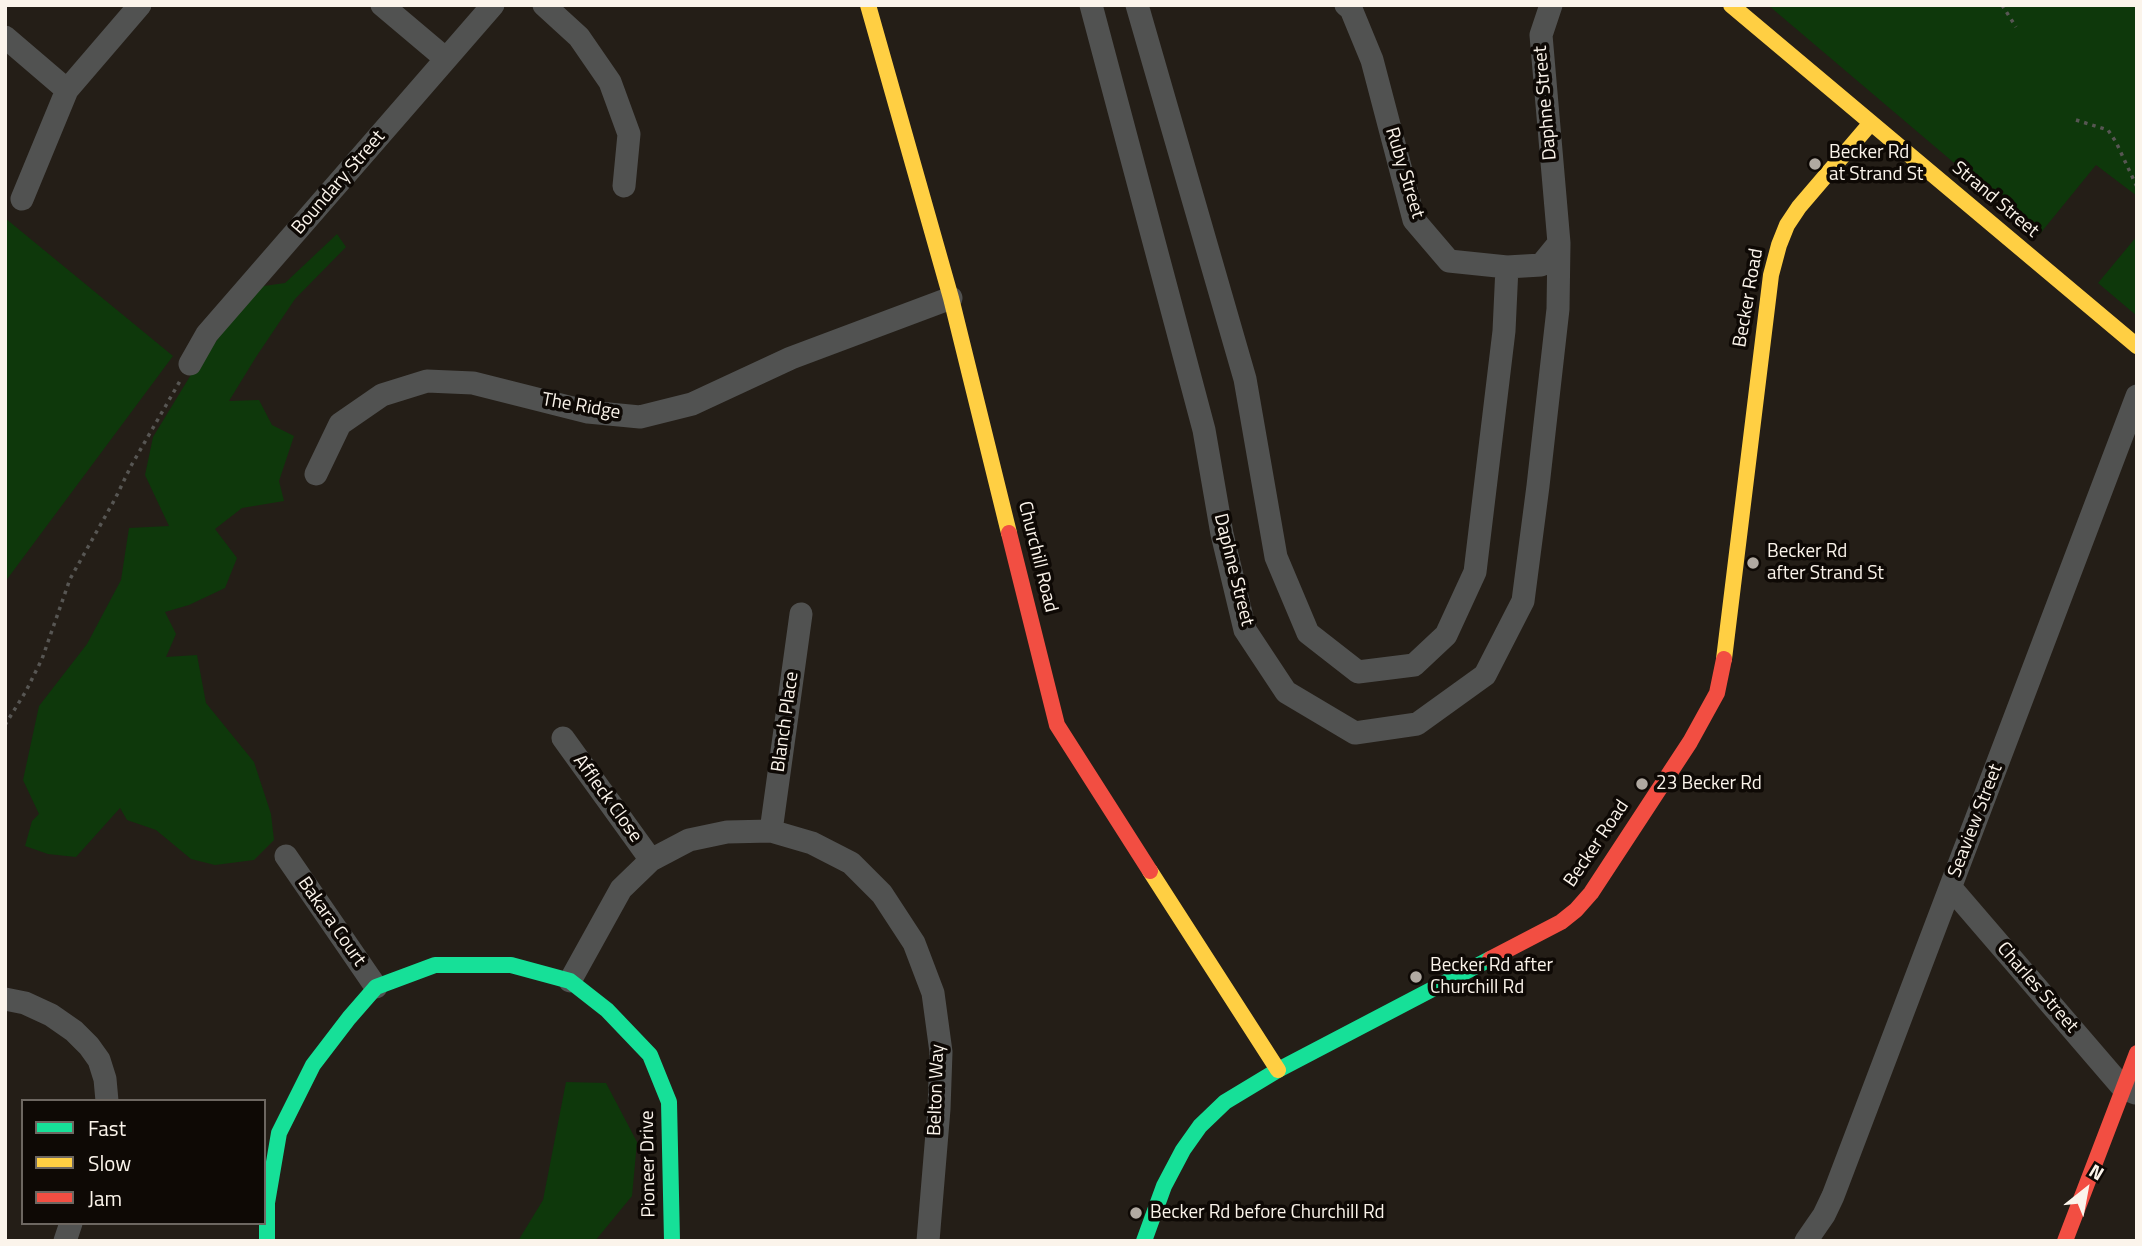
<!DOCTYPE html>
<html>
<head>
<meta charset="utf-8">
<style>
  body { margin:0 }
  #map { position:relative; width:2142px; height:1246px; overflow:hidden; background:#241e17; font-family:"Titillium Web",sans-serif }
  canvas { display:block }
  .frame { position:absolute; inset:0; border:7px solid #fbf4eb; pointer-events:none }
  .legend { position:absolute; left:21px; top:1099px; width:245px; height:126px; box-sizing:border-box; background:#0e0905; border:2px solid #6d6761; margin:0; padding:9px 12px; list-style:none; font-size:21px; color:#fbf4eb }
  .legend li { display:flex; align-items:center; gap:14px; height:35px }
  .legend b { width:35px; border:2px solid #6d6761 }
  .north { position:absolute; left:2051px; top:1155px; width:70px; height:70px; -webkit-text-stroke:5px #0e0905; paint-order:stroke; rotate:31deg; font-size:19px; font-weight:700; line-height:28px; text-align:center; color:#fbf4eb }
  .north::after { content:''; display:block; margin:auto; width:24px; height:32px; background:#fbf4eb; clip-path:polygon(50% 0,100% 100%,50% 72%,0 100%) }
</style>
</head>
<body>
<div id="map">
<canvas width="2142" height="1246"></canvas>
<div class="frame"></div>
<ul class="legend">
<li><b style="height:9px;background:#16e098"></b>Fast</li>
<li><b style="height:9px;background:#ffcf43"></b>Slow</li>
<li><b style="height:9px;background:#f24e42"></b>Jam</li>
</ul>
<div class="north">N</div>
</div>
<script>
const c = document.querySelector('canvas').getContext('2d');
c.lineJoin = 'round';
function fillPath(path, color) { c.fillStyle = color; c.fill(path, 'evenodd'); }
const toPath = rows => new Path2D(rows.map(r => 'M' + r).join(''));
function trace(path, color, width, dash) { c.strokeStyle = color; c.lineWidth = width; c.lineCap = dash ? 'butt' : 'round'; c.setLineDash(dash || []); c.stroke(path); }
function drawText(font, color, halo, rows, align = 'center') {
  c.font = font + ' "Titillium Web",sans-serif'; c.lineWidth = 7; c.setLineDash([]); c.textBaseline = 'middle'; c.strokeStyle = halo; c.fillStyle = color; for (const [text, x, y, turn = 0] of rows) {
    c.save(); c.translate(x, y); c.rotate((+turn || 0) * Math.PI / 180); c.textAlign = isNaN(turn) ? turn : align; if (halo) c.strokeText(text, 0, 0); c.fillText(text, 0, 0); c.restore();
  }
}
fillPath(toPath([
  [1768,5,2137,5,2137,196,2096,165,2039,235],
  [5,218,173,356,5,582],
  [337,234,346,247,295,299,256,357,229,401,259,400,272,425,294,436,279,481,284,501,242,508,215,529,237,558,225,588,189,605,165,612,176,634,166,657,197,655,206,703,254,762,271,814,274,840,254,860,215,865,191,859,156,830,127,820,120,808,76,857,48,854,25,846,32,821,39,814,23,780,39,706,87,644,121,580,129,528,169,526,145,475,153,437,192,373,257,287,285,283],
  [2137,236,2137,316,2098,283],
  [566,1082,606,1083,637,1142,632,1196,595,1241,518,1241,543,1200]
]), '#0e380b');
trace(toPath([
  [2002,5,2016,27],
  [2076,120,2108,130,2116,142,2137,187],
  [5,725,26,691,42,659,70,579,115,499,131,466,180,381]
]), '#575653', 3.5, [3.5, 5]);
trace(toPath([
  [382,5,446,59],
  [544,5,579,37,610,82,629,134,624,186],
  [1091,5,1204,430,1222,534,1245,630,1286,692,1355,733,1417,724,1485,675,1523,601,1538,486,1558,309,1559,243,1541,35,1551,5],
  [1137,5,1245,379,1276,557,1308,633,1358,672,1414,665,1446,635,1475,572,1504,331,1507,267],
  [1346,5,1351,9,1372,60,1414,220,1449,261,1507,267,1541,265,1559,243],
  [5,37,67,90],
  [22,199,67,90,140,5],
  [190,364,207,334,493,5],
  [316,474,340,424,382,395,427,381,473,383,588,412,640,417,692,404,791,358,951,298],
  [563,738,651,860],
  [771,831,801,614],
  [286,856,376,987],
  [1951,888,2123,1088,2135,1093],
  [570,981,621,889,651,860,689,840,727,832,771,831,812,843,851,863,882,894,914,943,933,993,941,1052,939,1109,928,1241],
  [5,999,25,1003,51,1015,74,1031,89,1046,99,1060,105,1079,107,1101],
  [65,1241,71,1223],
  [1806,1241,1824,1215,1833,1196,2137,396]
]), '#515251', 23);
trace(toPath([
  [267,1241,267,1203,279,1133,313,1065,349,1018,376,987,435,965,511,965,570,981,607,1010,650,1055,669,1102,672,1241],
  [1144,1241,1164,1186,1183,1150,1200,1126,1225,1102,1278,1070,1490,959]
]), '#16e098', 16);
trace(toPath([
  [868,5,951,298,1009,533],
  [1731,5,2137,346],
  [1724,659,1771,275,1779,245,1787,225,1799,207,1870,124],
  [1150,871,1278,1070]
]), '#ffcf43', 16);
trace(toPath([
  [1009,533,1057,725,1150,871],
  [1490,959,1561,922,1576,910,1591,893,1690,742,1717,693,1724,659],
  [2065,1241,2137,1053]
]), '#f24e42', 16);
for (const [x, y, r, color] of [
  [1815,164,7,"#b0a9a1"],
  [1753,563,7,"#b0a9a1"],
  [1642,784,7,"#b0a9a1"],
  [1416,977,7,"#b0a9a1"],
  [1136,1213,7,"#b0a9a1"]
]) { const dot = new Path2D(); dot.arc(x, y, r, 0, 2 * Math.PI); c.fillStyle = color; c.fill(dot); trace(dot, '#0e0905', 2.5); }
drawText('19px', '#fbf4eb', '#0e0905', [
  ["Daphne Street",1546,103,-95],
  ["Ruby Street",1404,173,73],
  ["Boundary Street",339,183,-49],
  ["Strand Street",1995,200,40],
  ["Becker Road",1749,298,-80],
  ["The Ridge",581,407,10],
  ["Churchill Road",1037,557,76],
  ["Daphne Street",1233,570,76],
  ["Blanch Place",786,722,-82],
  ["Affleck Close",607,799,54],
  ["Seaview Street",1976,821,-69],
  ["Becker Road",1597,844,-56],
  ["Bakara Court",331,922,55],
  ["Charles Street",2037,988,49],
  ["Belton Way",937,1090,-88],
  ["Pioneer Drive",649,1164,-91]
]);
drawText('19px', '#fbf4eb', '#0e0905', [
  ["Becker Rd",1829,153],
  ["at Strand St",1829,175],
  ["Becker Rd",1767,552],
  ["after Strand St",1767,574],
  ["23 Becker Rd",1656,784],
  ["Becker Rd after",1430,966],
  ["Churchill Rd",1430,988],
  ["Becker Rd before Churchill Rd",1150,1213]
], 'left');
</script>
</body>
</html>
